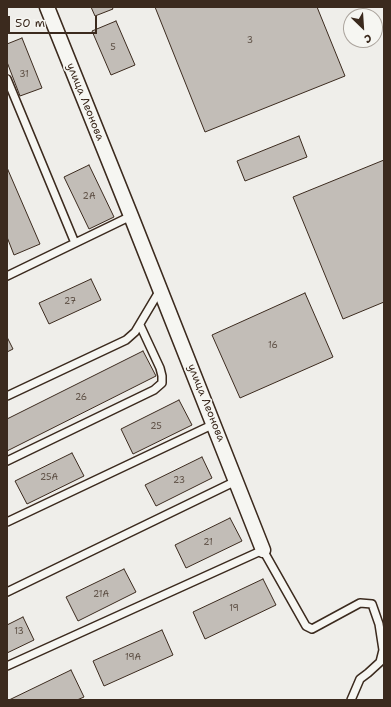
<!DOCTYPE html>
<html>
<head>
<meta charset="utf-8">
<style>
  body { margin:0 }
  #map { position:relative; width:391px; height:707px; overflow:hidden; background:#efeeea; font-family:"Shantell Sans",sans-serif }
  canvas { display:block }
  .frame { position:absolute; inset:0; border:8px solid #3b2a1e; pointer-events:none }
  .north { position:absolute; left:343px; top:8px; width:40px; height:40px; box-sizing:border-box; background:#f6f6f2; border:1px solid #aba49d; border-radius:50%; rotate:155deg; font-size:11px; font-weight:700; line-height:16px; text-align:center; color:#3b2a1e }
  .north::after { content:''; display:block; margin:auto; width:14px; height:18px; background:#3b2a1e; clip-path:polygon(50% 0,100% 100%,50% 72%,0 100%) }
  .scale { position:absolute; left:8px; top:16px; width:89px; height:18px; box-sizing:border-box; border:2px solid #3b2a1e; border-top:0; padding-left:5px; font-size:12px; line-height:14px; white-space:nowrap; color:#3b2a1e; -webkit-text-stroke:3px #f6f6f2; paint-order:stroke }
</style>
</head>
<body>
<div id="map">
<canvas width="391" height="707"></canvas>
<div class="frame"></div>
<div class="north">С</div>
<div class="scale">50 m</div>
</div>
<script>
const c = document.querySelector('canvas').getContext('2d');
c.lineJoin = 'round';
function fillPath(path, color) { c.fillStyle = color; c.fill(path, 'evenodd'); }
const toPath = rows => new Path2D(rows.map(r => 'M' + r).join(''));
function trace(path, color, width, dash) { c.strokeStyle = color; c.lineWidth = width; c.lineCap = dash ? 'butt' : 'round'; c.setLineDash(dash || []); c.stroke(path); }
function drawText(font, color, halo, rows, align = 'center') {
  c.font = font + ' "Shantell Sans",sans-serif'; c.lineWidth = 3.5; c.setLineDash([]); c.textBaseline = 'middle'; c.strokeStyle = halo; c.fillStyle = color; for (const [text, x, y, turn = 0] of rows) {
    c.save(); c.translate(x, y); c.rotate((+turn || 0) * Math.PI / 180); c.textAlign = isNaN(turn) ? turn : align; if (halo) c.strokeText(text, 0, 0); c.fillText(text, 0, 0); c.restore();
  }
}
const building = toPath([
  [91,7,112,7,113,9,95,16,91,7],
  [155,7,317,7,345,76,205,132,155,7],
  [116,21,135,65,111,75,92,31,116,21],
  [22,38,42,88,20,96,7,62,7,44,22,38],
  [299,136,307,157,245,181,237,161,299,136],
  [384,160,384,302,343,319,293,197,384,160],
  [89,165,114,217,89,229,64,177,89,165],
  [8,170,40,244,14,255,7,237,7,171,8,170],
  [91,279,101,300,49,324,39,303,91,279],
  [305,293,333,357,240,398,212,335,305,293],
  [7,337,13,349,7,352,7,337],
  [143,351,156,376,7,451,7,419,143,351],
  [179,400,192,425,133,454,121,429,179,400],
  [72,453,84,476,27,504,15,481,72,453],
  [202,457,212,478,156,506,145,485,202,457],
  [230,518,242,541,186,568,175,545,230,518],
  [124,569,136,592,78,621,66,597,124,569],
  [263,579,276,605,205,639,193,612,263,579],
  [23,617,34,640,7,653,7,625,23,617],
  [162,630,173,655,104,686,93,661,162,630],
  [71,670,84,697,77,700,9,700,71,670]
]);
fillPath(building, '#c2bdb7');
trace(building, '#3b2a1e', 1);
const service = toPath([
  [7,79,75,243],
  [7,276,131,216],
  [7,396,126,340,135,332,160,290],
  [7,461,154,390,162,383,162,376,160,368,140,325],
  [7,522,214,424],
  [7,592,236,481],
  [7,666,263,550,306,626,312,629,360,603,372,604,379,624,383,650,380,662,368,673,360,679,351,700]
]);
const minor = toPath([
  [47,7,131,216,263,550]
]);
trace(service, '#3b2a1e', 10);
trace(minor, '#3b2a1e', 17);
trace(service, '#f6f6f2', 7);
trace(minor, '#f6f6f2', 14);
drawText('9px', '#5d4f44', null, [
  ["3",250,41],
  ["5",113,48],
  ["31",24,75],
  ["2А",89,197],
  ["27",70,302],
  ["16",273,346],
  ["26",81,398],
  ["25",156,427],
  ["25А",49,478],
  ["23",179,481],
  ["21",208,543],
  ["21А",101,595],
  ["19",234,609],
  ["13",19,632],
  ["19А",133,658]
]);
drawText('11px', '#3b2a1e', '#f6f6f2', [
  ["улица Леонова",85,102,68],
  ["улица Леонова",206,403,68]
]);
</script>
</body>
</html>
